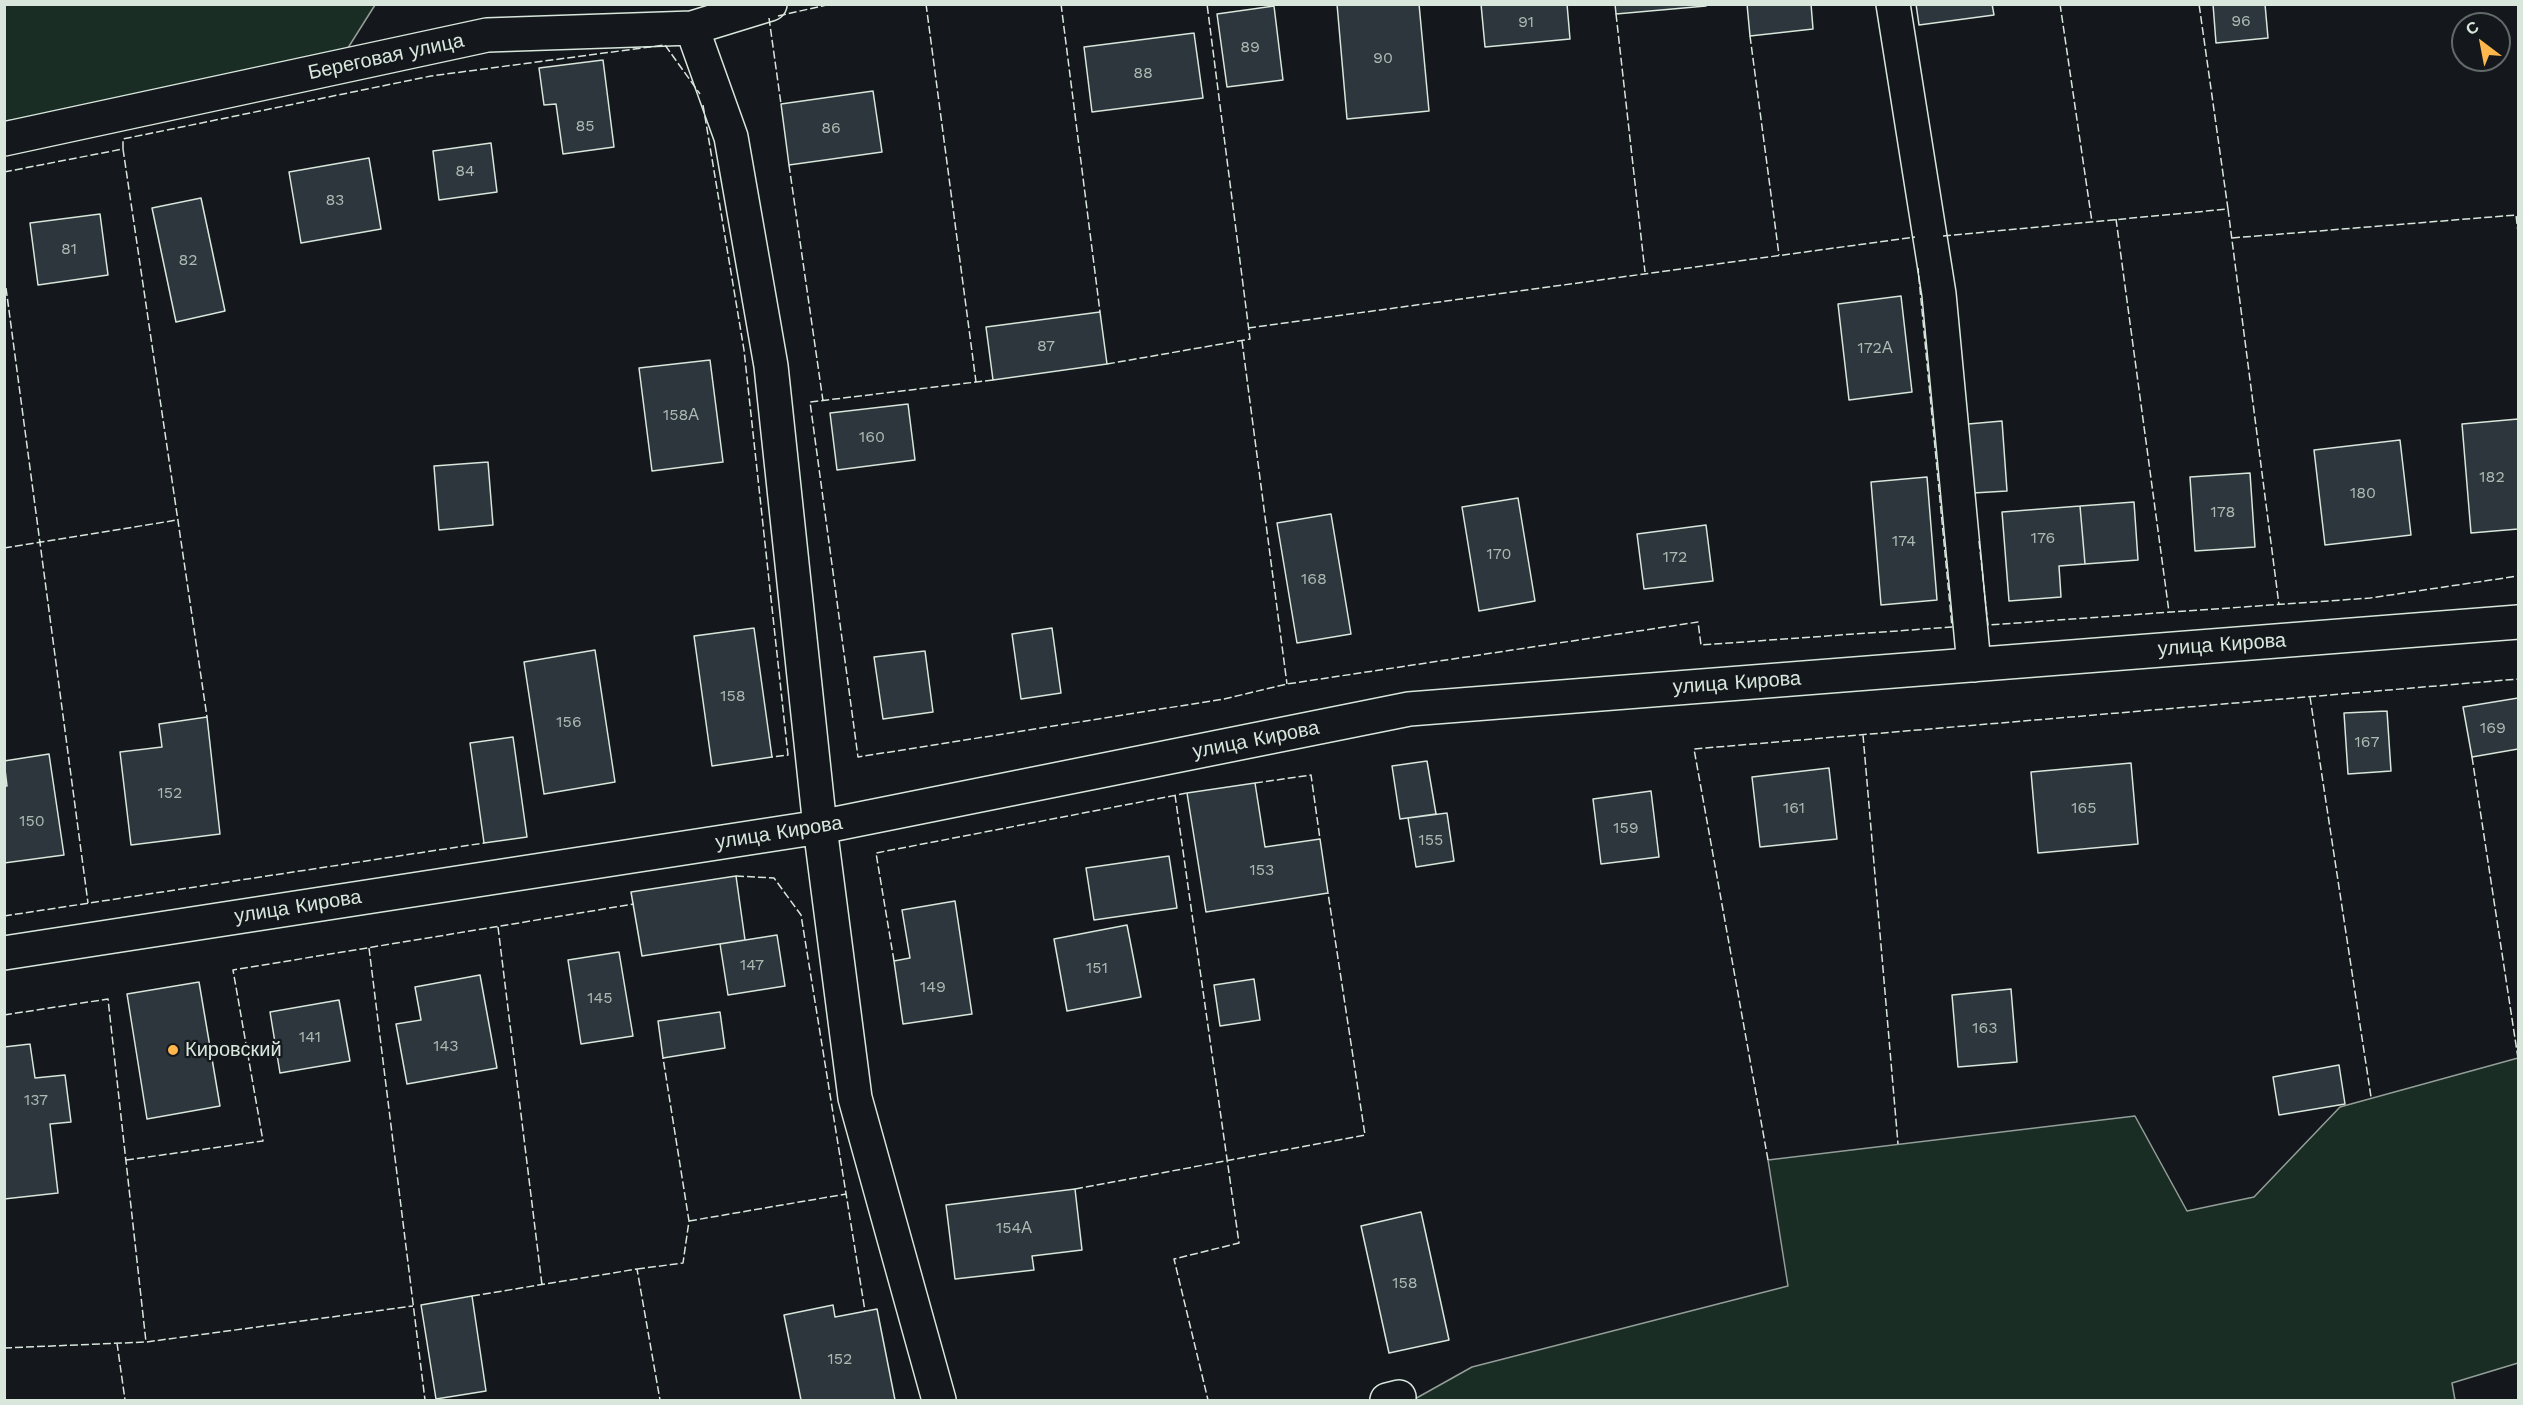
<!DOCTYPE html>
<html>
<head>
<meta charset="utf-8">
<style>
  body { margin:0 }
  #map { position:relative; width:2523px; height:1405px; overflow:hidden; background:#14181c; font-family:"Work Sans",sans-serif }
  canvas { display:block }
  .frame { position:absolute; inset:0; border:6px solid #d8e6dc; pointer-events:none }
  .north { position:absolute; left:2451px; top:12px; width:60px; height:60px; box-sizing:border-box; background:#14181c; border:2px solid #626a69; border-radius:50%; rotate:328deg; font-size:16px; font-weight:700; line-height:24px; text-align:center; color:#d8e6dc }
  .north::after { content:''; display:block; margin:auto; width:21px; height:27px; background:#ffb74d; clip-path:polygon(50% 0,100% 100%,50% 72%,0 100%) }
</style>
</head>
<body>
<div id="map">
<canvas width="2523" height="1405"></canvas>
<div class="frame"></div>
<div class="north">С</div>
</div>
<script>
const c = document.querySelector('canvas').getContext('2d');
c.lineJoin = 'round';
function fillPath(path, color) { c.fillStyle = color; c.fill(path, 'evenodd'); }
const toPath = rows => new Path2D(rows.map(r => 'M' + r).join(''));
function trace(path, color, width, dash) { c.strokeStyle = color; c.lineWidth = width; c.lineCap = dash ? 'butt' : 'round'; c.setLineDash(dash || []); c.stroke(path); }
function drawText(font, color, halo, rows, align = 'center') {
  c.font = font + ' "Work Sans",sans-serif'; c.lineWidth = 4.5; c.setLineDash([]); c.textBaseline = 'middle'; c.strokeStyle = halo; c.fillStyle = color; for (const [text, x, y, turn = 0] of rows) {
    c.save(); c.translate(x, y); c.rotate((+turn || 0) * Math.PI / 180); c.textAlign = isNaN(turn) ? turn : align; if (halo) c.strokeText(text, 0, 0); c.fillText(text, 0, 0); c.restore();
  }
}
const green = toPath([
  [5,5,375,5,346,51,57,113,5,121,5,5],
  [2518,1058,2518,1363,2452,1383,2455,1400,1413,1400,1472,1367,1788,1286,1768,1160,2135,1116,2187,1211,2254,1197,2340,1107,2518,1058]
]);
fillPath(green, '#1a2d24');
trace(green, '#939e99', 1.5);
const building = toPath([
  [1337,4,1419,4,1429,111,1347,119,1337,4],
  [1481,4,1567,4,1570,39,1485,47,1481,4],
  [1615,4,1706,4,1706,6,1616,14,1615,4],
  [1747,4,1811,4,1813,29,1750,36,1747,4],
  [1916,4,1992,4,1994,15,1919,25,1916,4],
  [2213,4,2265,4,2268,38,2216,43,2213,4],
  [1274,6,1283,80,1227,87,1217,14,1274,6],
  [1194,33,1203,98,1092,112,1084,47,1194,33],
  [603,60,614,147,563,154,556,104,544,105,539,68,603,60],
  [873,91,882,152,789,165,781,104,873,91],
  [491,143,497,192,439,200,433,151,491,143],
  [369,158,381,229,301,243,289,172,369,158],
  [201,198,225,311,176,322,152,208,201,198],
  [100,214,108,275,38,285,30,223,100,214],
  [1901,296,1912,392,1849,400,1838,304,1901,296],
  [1100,312,1107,364,993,380,986,327,1100,312],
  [710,360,723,462,652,471,639,368,710,360],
  [908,404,915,460,837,470,830,413,908,404],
  [2518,419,2518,529,2471,533,2462,424,2518,419],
  [2002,421,2007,491,1973,493,1968,424,2002,421],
  [2400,440,2411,535,2325,545,2314,450,2400,440],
  [488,462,493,525,439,530,434,466,488,462],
  [2250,473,2255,547,2195,551,2190,477,2250,473],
  [1927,477,1937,600,1881,605,1871,482,1927,477],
  [1518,498,1535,601,1479,611,1462,507,1518,498],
  [2134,502,2138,560,2085,564,2080,506,2134,502],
  [2080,506,2085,564,2059,566,2061,597,2009,601,2002,512,2080,506],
  [1331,514,1351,634,1297,643,1277,523,1331,514],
  [1706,525,1713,581,1644,589,1637,534,1706,525],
  [754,628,772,757,712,766,694,636,754,628],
  [1052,628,1061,693,1021,699,1012,634,1052,628],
  [595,650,615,782,544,794,524,662,595,650],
  [925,651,933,712,883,719,874,657,925,651],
  [2518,698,2518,749,2472,757,2463,707,2518,698],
  [2387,711,2391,771,2348,774,2344,713,2387,711],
  [207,717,220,834,131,845,120,752,162,747,159,724,207,717],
  [513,737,527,837,484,843,470,743,513,737],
  [49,754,64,855,4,863,4,786,7,786,4,761,49,754],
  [1427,761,1436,814,1400,819,1392,766,1427,761],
  [2131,763,2138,844,2038,853,2031,772,2131,763],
  [1829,768,1837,839,1760,847,1752,777,1829,768],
  [1255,783,1265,847,1320,839,1328,893,1206,912,1187,793,1255,783],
  [1651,791,1659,857,1601,864,1593,799,1651,791],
  [1447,813,1454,861,1416,867,1408,818,1447,813],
  [1169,856,1177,908,1094,920,1086,868,1169,856],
  [736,876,745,940,642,956,631,892,736,876],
  [955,901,972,1014,903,1024,894,961,910,958,902,910,955,901],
  [1127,925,1141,997,1067,1011,1054,939,1127,925],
  [777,935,785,986,728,995,720,944,777,935],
  [619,952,633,1036,581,1044,568,960,619,952],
  [480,975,497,1068,407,1084,396,1024,421,1020,415,987,480,975],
  [1254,979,1260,1020,1220,1026,1214,985,1254,979],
  [199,982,220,1106,147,1119,127,994,199,982],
  [2011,989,2017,1062,1958,1067,1952,995,2011,989],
  [339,1000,350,1061,280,1073,270,1012,339,1000],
  [720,1012,725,1048,663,1058,658,1021,720,1012],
  [30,1044,35,1078,65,1075,71,1122,50,1124,58,1193,4,1199,4,1047,30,1044],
  [2339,1065,2345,1104,2279,1115,2273,1077,2339,1065],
  [1075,1189,1082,1250,1032,1256,1034,1270,955,1279,946,1205,1075,1189],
  [1421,1212,1449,1340,1389,1353,1361,1226,1421,1212],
  [472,1296,486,1391,436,1399,421,1305,472,1296],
  [833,1305,835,1317,877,1309,895,1400,801,1400,784,1315,833,1305]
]);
fillPath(building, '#2c363c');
trace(building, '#d8e6dc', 1.5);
const minor = toPath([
  [1893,4,1939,294,1974,665],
  [692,28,731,137,771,366,820,827,855,1098,939,1400],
  [4,139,487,35,692,28,770,4],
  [4,953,820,827,1409,709,2518,622],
  [1387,1400,1399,1397]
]);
trace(minor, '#d8e6dc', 36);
trace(minor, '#14181c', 33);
trace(toPath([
  [926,4,976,382],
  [1061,4,1100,312],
  [2060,4,2092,222],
  [1616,14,1645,272],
  [778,16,831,4],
  [769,18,781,104],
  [1750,36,1779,255],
  [703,105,744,350,788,755,772,757],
  [123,149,207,717],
  [789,165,823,401],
  [4,172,123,149,123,139,431,76,665,45,700,94],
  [2228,209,2279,605],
  [2116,219,2169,612],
  [1943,236,2228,209,2199,4],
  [2232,238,2516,215,2518,232],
  [6,288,88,903],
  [1248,328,1915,237],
  [1242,341,1287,684],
  [1107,364,1250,339,1207,4],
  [993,380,810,402,858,757,1224,699,1287,684,1698,622,1701,645,1952,627,1918,268],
  [1979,541,1988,625,2370,598,2518,576],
  [4,548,177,520],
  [2310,697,2371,1097],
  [1863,735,1898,1144],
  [2472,757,2518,1058],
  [1255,783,1311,775,1320,839],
  [1175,795,1239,1243,1174,1259,1208,1400],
  [736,876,774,878,801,915,865,1311],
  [4,916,484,843],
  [498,927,542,1285],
  [369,948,425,1400],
  [894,961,876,853,1187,793],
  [4,1015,108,999,146,1342],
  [126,1160,263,1141,233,970,634,904],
  [1768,1160,1694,749,2518,679],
  [1075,1189,1365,1135,1328,893],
  [689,1221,846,1194],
  [637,1269,683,1263,689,1221,663,1058],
  [472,1296,637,1269,660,1400],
  [117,1343,125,1400],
  [4,1348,146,1342,413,1306]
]), '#d8e6dc', 1.5, [8, 3]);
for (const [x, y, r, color] of [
  [173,1050,6,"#ffb74d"]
]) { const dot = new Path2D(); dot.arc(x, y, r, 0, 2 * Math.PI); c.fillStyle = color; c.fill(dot); trace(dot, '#14181c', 2); }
drawText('16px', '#adbab4', null, [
  ["96",2241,21],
  ["91",1526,22],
  ["89",1250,47],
  ["90",1383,58],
  ["88",1143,73],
  ["85",585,126],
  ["86",831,128],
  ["84",465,171],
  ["83",335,200],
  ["81",69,249],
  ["82",188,260],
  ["87",1046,346],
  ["172А",1875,348],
  ["158А",681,415],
  ["160",872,437],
  ["182",2492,477],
  ["180",2363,493],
  ["178",2223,512],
  ["176",2043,538],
  ["174",1904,541],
  ["170",1499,554],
  ["172",1675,557],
  ["168",1314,579],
  ["158",733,696],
  ["156",569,722],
  ["169",2493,728],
  ["167",2367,742],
  ["152",170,793],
  ["161",1794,808],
  ["165",2084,808],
  ["150",32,821],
  ["159",1626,828],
  ["155",1431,840],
  ["153",1262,870],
  ["147",752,965],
  ["151",1097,968],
  ["149",933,987],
  ["145",600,998],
  ["163",1985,1028],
  ["141",310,1037],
  ["143",446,1046],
  ["137",36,1100],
  ["154А",1014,1228],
  ["158",1405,1283],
  ["152",840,1359]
]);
drawText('20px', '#d8e6dc', '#14181c', [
  ["Береговая улица",386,57,-12],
  ["улица Кирова",2222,645,-4],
  ["улица Кирова",1737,683,-4],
  ["улица Кирова",1256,740,-11],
  ["улица Кирова",779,833,-9],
  ["улица Кирова",298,907,-9]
]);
drawText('20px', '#d8e6dc', '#14181c', [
  ["Кировский",185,1050]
], 'left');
</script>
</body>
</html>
